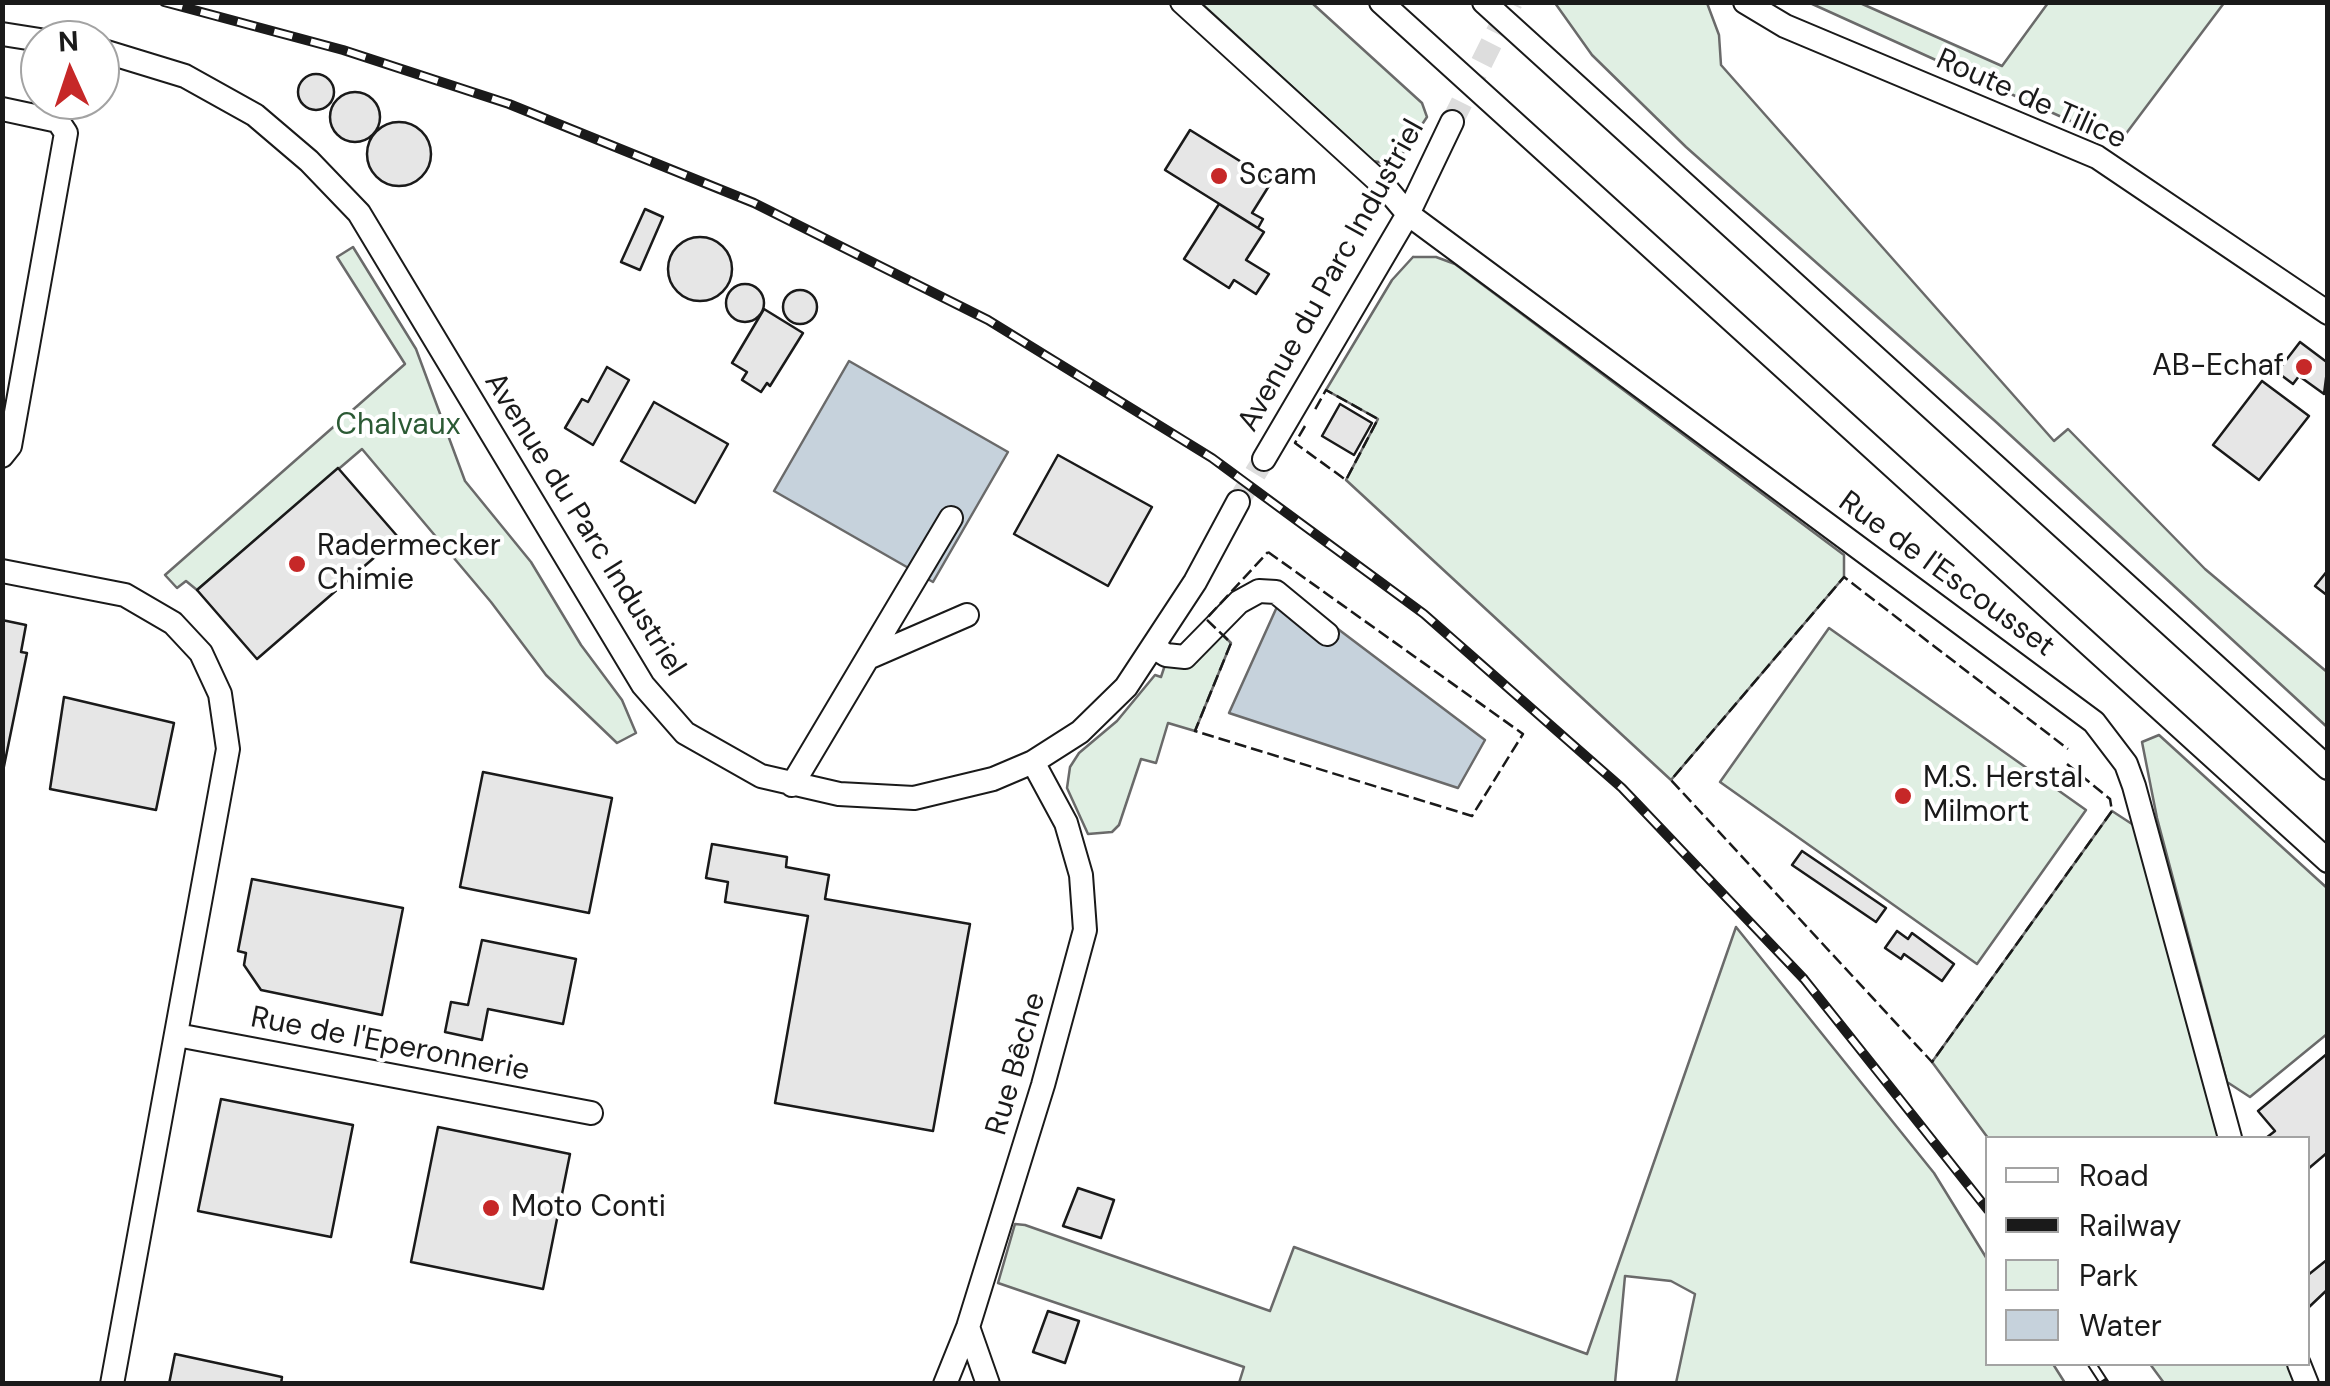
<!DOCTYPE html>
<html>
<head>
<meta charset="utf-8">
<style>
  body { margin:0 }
  #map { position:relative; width:2330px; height:1386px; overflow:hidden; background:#fff; font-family:"DM Sans",sans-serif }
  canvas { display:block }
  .frame { position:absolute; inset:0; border:5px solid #1a1a1a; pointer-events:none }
  .legend { position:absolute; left:1985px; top:1136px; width:325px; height:230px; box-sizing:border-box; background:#fff; border:2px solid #a3a3a3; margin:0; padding:12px 18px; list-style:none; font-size:30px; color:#1a1a1a }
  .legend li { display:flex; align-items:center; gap:20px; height:50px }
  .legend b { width:50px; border:2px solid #a3a3a3 }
  .north { position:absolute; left:20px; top:20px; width:100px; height:100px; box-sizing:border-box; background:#fff; border:2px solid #a3a3a3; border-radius:50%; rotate:357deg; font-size:28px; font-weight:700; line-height:40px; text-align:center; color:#1a1a1a }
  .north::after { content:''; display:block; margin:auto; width:35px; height:45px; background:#c62828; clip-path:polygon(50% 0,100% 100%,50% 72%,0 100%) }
</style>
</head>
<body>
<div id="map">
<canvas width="2330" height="1386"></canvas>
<div class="frame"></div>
<ul class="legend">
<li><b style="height:12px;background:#fff"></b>Road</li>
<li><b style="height:12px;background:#1a1a1a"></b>Railway</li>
<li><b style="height:28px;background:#e0efe3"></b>Park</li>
<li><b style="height:28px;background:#c6d2dc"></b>Water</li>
</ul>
<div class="north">N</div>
</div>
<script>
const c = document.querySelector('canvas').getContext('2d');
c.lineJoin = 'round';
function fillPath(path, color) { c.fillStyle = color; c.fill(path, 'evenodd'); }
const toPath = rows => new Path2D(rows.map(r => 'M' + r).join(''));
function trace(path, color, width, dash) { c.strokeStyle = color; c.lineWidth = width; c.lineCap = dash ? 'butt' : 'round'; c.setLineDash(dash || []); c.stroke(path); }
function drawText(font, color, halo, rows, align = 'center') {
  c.font = font + ' "DM Sans",sans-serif'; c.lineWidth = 8; c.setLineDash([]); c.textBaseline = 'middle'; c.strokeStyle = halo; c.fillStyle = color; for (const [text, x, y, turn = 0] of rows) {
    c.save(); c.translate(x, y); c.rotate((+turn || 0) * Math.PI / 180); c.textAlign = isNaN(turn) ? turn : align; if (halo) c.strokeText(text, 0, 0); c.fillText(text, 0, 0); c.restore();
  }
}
const green = toPath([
  [1201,3,1312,3,1422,103,1427,117,1395,165,1373,161,1201,3],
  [1555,3,1707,3,1719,35,1721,65,2054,441,2068,429,2205,569,2327,672,2327,727,1995,421,1686,147,1592,55,1555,3],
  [1810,3,1860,3,2002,66,2048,3,2224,3,2119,143,1810,3],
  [353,247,416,349,465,481,531,562,581,645,622,700,636,733,617,743,546,675,491,602,362,449,197,590,186,581,177,588,165,575,405,364,337,257,353,247],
  [1413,257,1436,257,1455,264,1844,555,1844,577,1671,780,1346,480,1378,419,1326,390,1392,280,1413,257],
  [1829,628,2086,810,1977,964,1720,782,1829,628],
  [1221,633,1231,643,1195,731,1168,723,1156,763,1141,759,1119,825,1112,832,1088,834,1067,788,1070,767,1079,753,1117,721,1155,675,1161,677,1166,662,1221,633],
  [2159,735,2327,888,2327,1034,2250,1097,2227,1082,2157,818,2142,742,2159,735],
  [2112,811,2135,826,2221,1138,1988,1138,1932,1062,2112,811],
  [1736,927,1934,1173,1987,1259,1988,1364,2053,1364,2065,1383,1676,1383,1695,1294,1671,1281,1625,1276,1615,1383,1239,1383,1244,1367,998,1283,1015,1224,1025,1225,1270,1311,1294,1247,1587,1354,1736,927],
  [2150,1364,2293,1364,2300,1383,2164,1383,2150,1364]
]);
fillPath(green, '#e0efe3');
trace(green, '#6a6a6a', 2.5);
const water = toPath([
  [849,361,1008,452,933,582,774,491,849,361],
  [1285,589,1485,740,1458,788,1229,713,1285,589]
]);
fillPath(water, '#c6d2dc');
trace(water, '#6a6a6a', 2.5);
const building = toPath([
  '298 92a18 18 0 1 1 36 0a18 18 0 1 1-36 0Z',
  '330 117a25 25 0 1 1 50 0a25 25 0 1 1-50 0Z',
  '367 154a32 32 0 1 1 64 0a32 32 0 1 1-64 0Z',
  [1190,130,1272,181,1252,213,1263,219,1258,228,1165,170,1190,130],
  [1219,204,1264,232,1246,260,1269,274,1256,294,1234,280,1229,288,1184,259,1219,204],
  [645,209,663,217,640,270,621,262,645,209],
  '668 269a32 32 0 1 1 64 0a32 32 0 1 1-64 0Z',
  '726 303a19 19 0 1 1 38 0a19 19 0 1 1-38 0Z',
  '783 307a17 17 0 1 1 34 0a17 17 0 1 1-34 0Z',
  [764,309,803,333,770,386,767,383,761,392,742,380,747,372,732,363,764,309],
  [2300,342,2328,363,2324,394,2299,376,2293,384,2277,372,2300,342],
  [607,367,629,380,593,445,565,428,582,399,588,402,607,367],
  [2262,381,2309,416,2259,480,2213,445,2262,381],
  [654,402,728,444,695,503,621,461,654,402],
  [1340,404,1372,423,1354,455,1322,436,1340,404],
  [1058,455,1152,507,1108,586,1014,534,1058,455],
  [338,468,398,537,257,659,197,590,338,468],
  [2328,570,2328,596,2315,586,2328,570],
  [2,620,26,625,21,652,27,653,2,776,2,620],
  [64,697,174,723,156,810,50,789,64,697],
  [483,772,612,798,589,913,460,887,483,772],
  [712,844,787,857,786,867,829,875,825,899,970,924,933,1131,775,1103,808,916,725,902,728,882,706,878,712,844],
  [1802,851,1886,908,1876,922,1792,865,1802,851],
  [252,879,403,908,382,1015,261,990,244,965,246,953,238,951,252,879],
  [1897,931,1908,939,1912,933,1954,964,1942,981,1904,954,1901,959,1885,948,1897,931],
  [482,940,576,959,563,1024,488,1009,482,1040,445,1032,451,1002,468,1005,482,940],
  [2328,1053,2328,1152,2308,1169,2308,1138,2266,1138,2275,1131,2258,1111,2328,1053],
  [221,1099,353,1125,331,1237,198,1211,221,1099],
  [438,1127,570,1154,543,1289,411,1262,438,1127],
  [1078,1188,1114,1200,1101,1238,1063,1226,1078,1188],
  [2328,1259,2328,1289,2308,1308,2308,1275,2328,1259],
  [1048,1311,1079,1321,1065,1363,1033,1352,1048,1311],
  [175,1354,282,1377,281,1384,169,1384,175,1354]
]);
fillPath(building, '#e6e6e6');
trace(building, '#1a1a1a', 2.5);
trace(toPath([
  [1452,122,1512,2],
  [1238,502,1264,459]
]), '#ddd', 22, [22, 11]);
const minor = toPath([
  [1182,2,1386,188,1408,214,2094,722,2126,764,2134,786,2230,1138],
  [1381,2,2328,861],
  [1484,2,2328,768],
  [1745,2,1785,26,2097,157,2328,313],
  [2,34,40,40],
  [100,50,185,76,255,115,309,161,359,213,643,685,685,733,761,776,839,794,914,798,993,779,1033,762,1080,732,1126,687,1195,582,1238,502],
  [2,109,58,121,66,133,10,446,2,456],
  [1264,459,1408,214,1452,122],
  [2,571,125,595,173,623,201,653,220,694,228,749,112,1384],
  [1155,648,1166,655,1185,657,1239,602,1259,591,1276,592,1327,634],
  [868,658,967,615],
  [792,785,951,518],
  [177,1035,591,1113],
  [968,1327,988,1384],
  [2299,1364,2307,1384],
  [945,1384,968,1327,1043,1085,1085,930,1081,875,1066,823,1033,762]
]);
trace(minor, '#1a1a1a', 26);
trace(minor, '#fff', 22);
const rail = toPath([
  [164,2,343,50,509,104,754,203,988,320,1212,458,1424,614,1622,788,1804,979,1988,1210],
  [2092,1364,2105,1384]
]);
trace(rail, '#1a1a1a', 10);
trace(rail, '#fff', 6, [19]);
trace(toPath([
  [1305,426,1295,443,1346,480,1378,419,1326,390,1313,413],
  [1268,552,1523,734,1472,816,1195,731,1231,643,1206,619,1268,552],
  [2067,764,2110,799,2112,811,1932,1062,1671,780,1844,577,2068,749]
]), '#1a1a1a', 2.5, [12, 5]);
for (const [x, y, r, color] of [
  [1219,176,10,"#c62828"],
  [2304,367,10,"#c62828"],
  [297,564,10,"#c62828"],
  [1903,796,10,"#c62828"],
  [491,1208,10,"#c62828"]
]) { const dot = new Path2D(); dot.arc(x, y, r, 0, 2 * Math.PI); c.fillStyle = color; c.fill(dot); trace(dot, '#fff', 4); }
drawText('30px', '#1a1a1a', '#fff', [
  ["Route de Tilice",2031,100,24],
  ["Avenue du Parc Industriel",1332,276,-61],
  ["Avenue du Parc Industriel",584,525,58],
  ["Rue de l'Escousset",1946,575,36],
  ["Rue de l'Eperonnerie",390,1045,11],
  ["Rue Bêche",1017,1064,-74]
]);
drawText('30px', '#1a1a1a', '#fff', [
  ["Scam",1239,176],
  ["AB-Echaf",2284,367,"right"],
  ["Radermecker",317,547],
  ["Chimie",317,581],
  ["M.S. Herstal",1923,779],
  ["Milmort",1923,813],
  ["Moto Conti",511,1208]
], 'left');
drawText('30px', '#2b5a34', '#fff', [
  ["Chalvaux",398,426]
]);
</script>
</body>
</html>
